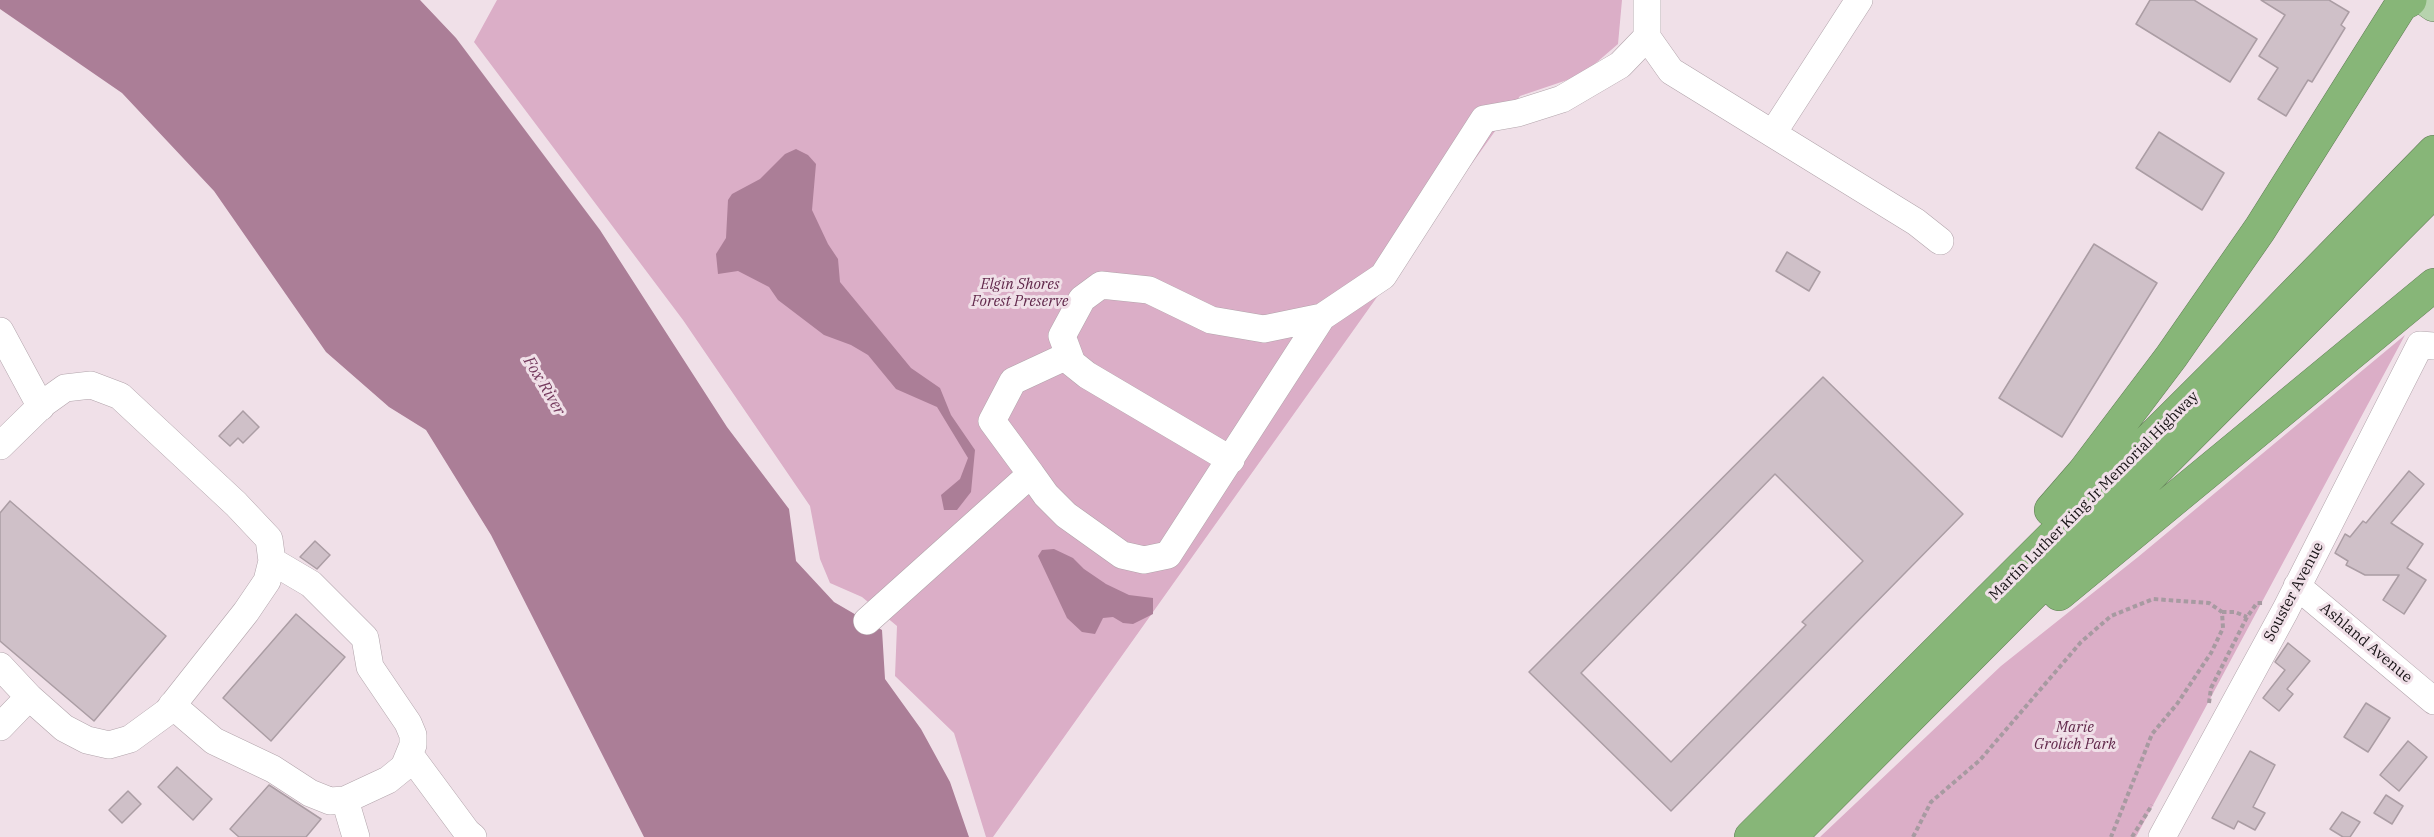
<!DOCTYPE html>
<html>
<head>
<meta charset="utf-8">
<style>
  body { margin:0 }
  canvas { display:block; background:#f0e0e8 }
</style>
</head>
<body>
<canvas width="2434" height="837"></canvas>
<script>
const c = document.querySelector('canvas').getContext('2d');
c.lineJoin = 'round';
function fillPath(path, color) { c.fillStyle = color; c.fill(path, 'evenodd'); }
const toPath = rows => new Path2D(rows.map(r => 'M' + r).join(''));
function trace(path, color, width, dash) { c.strokeStyle = color; c.lineWidth = width; c.lineCap = dash ? 'butt' : 'round'; c.setLineDash(dash || []); c.stroke(path); }
function drawText(font, color, halo, rows, align = 'center') {
  c.font = font + ' "IBM Plex Serif",serif'; c.lineWidth = 6; c.setLineDash([]); c.textBaseline = 'middle'; c.strokeStyle = halo; c.fillStyle = color; for (const [text, x, y, turn = 0] of rows) {
    c.save(); c.translate(x, y); c.rotate((+turn || 0) * Math.PI / 180); c.textAlign = isNaN(turn) ? turn : align; if (halo) c.strokeText(text, 0, 0); c.fillText(text, 0, 0); c.restore();
  }
}
fillPath(toPath([
  [497,0,1622,0,1618,44,1582,75,1520,96,993,837,986,837,954,733,895,676,897,626,862,597,830,583,820,559,810,506,683,320,474,42],
  [2405,335,2136,837,1820,837,2001,666,2138,557]
]), '#dbaec7');
fillPath(toPath([
  [0,0,420,0,456,38,600,230,727,427,789,509,796,561,834,602,882,630,885,679,921,729,950,782,969,837,644,837,491,535,426,430,389,407,326,352,214,191,122,93,0,9],
  [796,149,808,155,816,164,812,210,828,244,838,259,840,282,911,368,940,388,951,415,975,450,971,492,957,510,944,510,941,495,960,479,968,458,937,407,896,389,868,355,851,345,824,335,778,300,769,287,738,271,718,274,716,254,726,238,728,200,732,194,760,179,785,154],
  [1054,549,1073,558,1084,569,1106,584,1129,595,1153,598,1153,614,1133,624,1123,623,1113,617,1103,618,1095,634,1082,632,1067,618,1038,556,1042,550]
]), '#ab7e97');
const building = toPath([
  [2150,0,2194,0,2257,39,2230,82,2136,24,2150,0],
  [2261,0,2329,0,2349,12,2341,25,2345,28,2312,82,2308,80,2286,116,2258,99,2278,68,2259,56,2285,15,2261,0],
  [2159,132,2224,173,2202,210,2136,168,2159,132],
  [2094,244,2157,283,2062,437,1999,398,2094,244],
  [1787,252,1820,272,1809,291,1776,271,1787,252],
  [1823,377,1963,514,1671,811,1529,672,1823,377],
  [1775,474,1863,561,1802,622,1806,625,1671,762,1581,673,1775,474],
  [243,411,259,427,243,443,238,438,230,446,219,436,243,411],
  [2409,471,2424,484,2391,523,2423,544,2407,568,2426,580,2404,614,2383,600,2399,575,2365,575,2346,565,2348,561,2335,553,2345,534,2350,537,2363,521,2366,523,2409,471],
  [10,501,166,636,94,721,0,641,0,513,10,501],
  [315,541,330,555,317,569,300,557,315,541],
  [296,614,345,657,271,741,223,698,296,614],
  [2288,643,2310,661,2287,689,2293,694,2279,711,2263,698,2285,670,2275,662,2288,643],
  [2366,703,2390,718,2368,752,2344,737,2366,703],
  [2408,741,2427,757,2399,791,2380,775,2408,741],
  [2250,751,2275,765,2253,807,2265,813,2255,830,2238,821,2234,829,2212,818,2250,751],
  [177,767,212,799,193,820,158,787,177,767],
  [269,785,321,819,306,837,239,837,230,829,269,785],
  [128,791,141,804,122,823,109,810,128,791],
  [2386,795,2403,806,2392,824,2374,813,2386,795],
  [2342,812,2360,822,2350,837,2343,837,2330,829,2342,812]
]);
fillPath(building, '#cfc0c8');
trace(building, '#ab9da4', 1.5);
const minor = toPath([
  [1647,0,1647,37,1671,71,1916,222,1940,241],
  [1773,133,1859,0],
  [0,331,41,407],
  [0,446,44,403,65,388,91,385,120,396,236,504,269,539,272,561,267,581,246,612,167,712,130,739,109,745,87,740,64,728,29,697],
  [1231,460,1087,375,1072,363,1062,336,1082,299,1101,285,1149,290,1211,320,1264,329,1322,317,1383,276,1484,119,1518,113,1562,99,1620,65,1647,37],
  [1031,474,992,421,1013,381,1069,355],
  [2297,586,2434,701],
  [867,621,1031,474,1046,495,1066,515,1122,555,1144,560,1168,555,1322,317],
  [0,666,29,697,0,727],
  [172,705,214,741,273,769,310,793,330,801,345,800,388,780,404,767,413,745,413,735,408,723,370,667,365,638,311,584,272,561],
  [410,755,467,832,473,837],
  [345,800,356,837],
  [2162,837,2285,611,2420,345,2434,346]
]);
const major = toPath([
  [2427,0,2434,5]
]);
const highway = toPath([
  [2051,510,2084,472,2171,357,2260,229,2401,5,2410,0],
  [2059,594,2434,285],
  [1751,837,2233,357,2434,152],
  [1790,837,2434,191]
]);
trace(minor, '#b2a4ab', 28);
trace(major, '#607d55', 34);
trace(highway, '#607d55', 34);
trace(toPath([
  [2222,612,2235,612,2247,617],
  [2209,703,2211,688,2247,617,2257,603,2264,603],
  [1913,837,1931,802,1980,760,2081,642,2111,616,2153,599,2209,603,2222,612,2223,628,2211,653,2177,704,2152,734,2111,837],
  [2132,837,2152,805]
]), '#a79aa1', 4, [4.5, 3]);
trace(minor, '#fff', 27);
trace(major, '#b7d3ae', 33);
trace(highway, '#87b678', 33);
drawText('italic 15px', '#61284b', '#f0e0e8', [
  ["Elgin Shores",1020,285],
  ["Forest Preserve",1020,302],
  ["Marie",2075,728],
  ["Grolich Park",2075,745]
]);
drawText('15px', '#171215', '#f0e0e8', [
  ["Martin Luther King Jr Memorial Highway",2094,496,-45],
  ["Souster Avenue",2294,592,-62],
  ["Ashland Avenue",2366,643,40]
]);
drawText('italic 16px', '#73385c', '#f0e0e8', [
  ["Fox River",544,386,59]
]);
</script>
</body>
</html>
